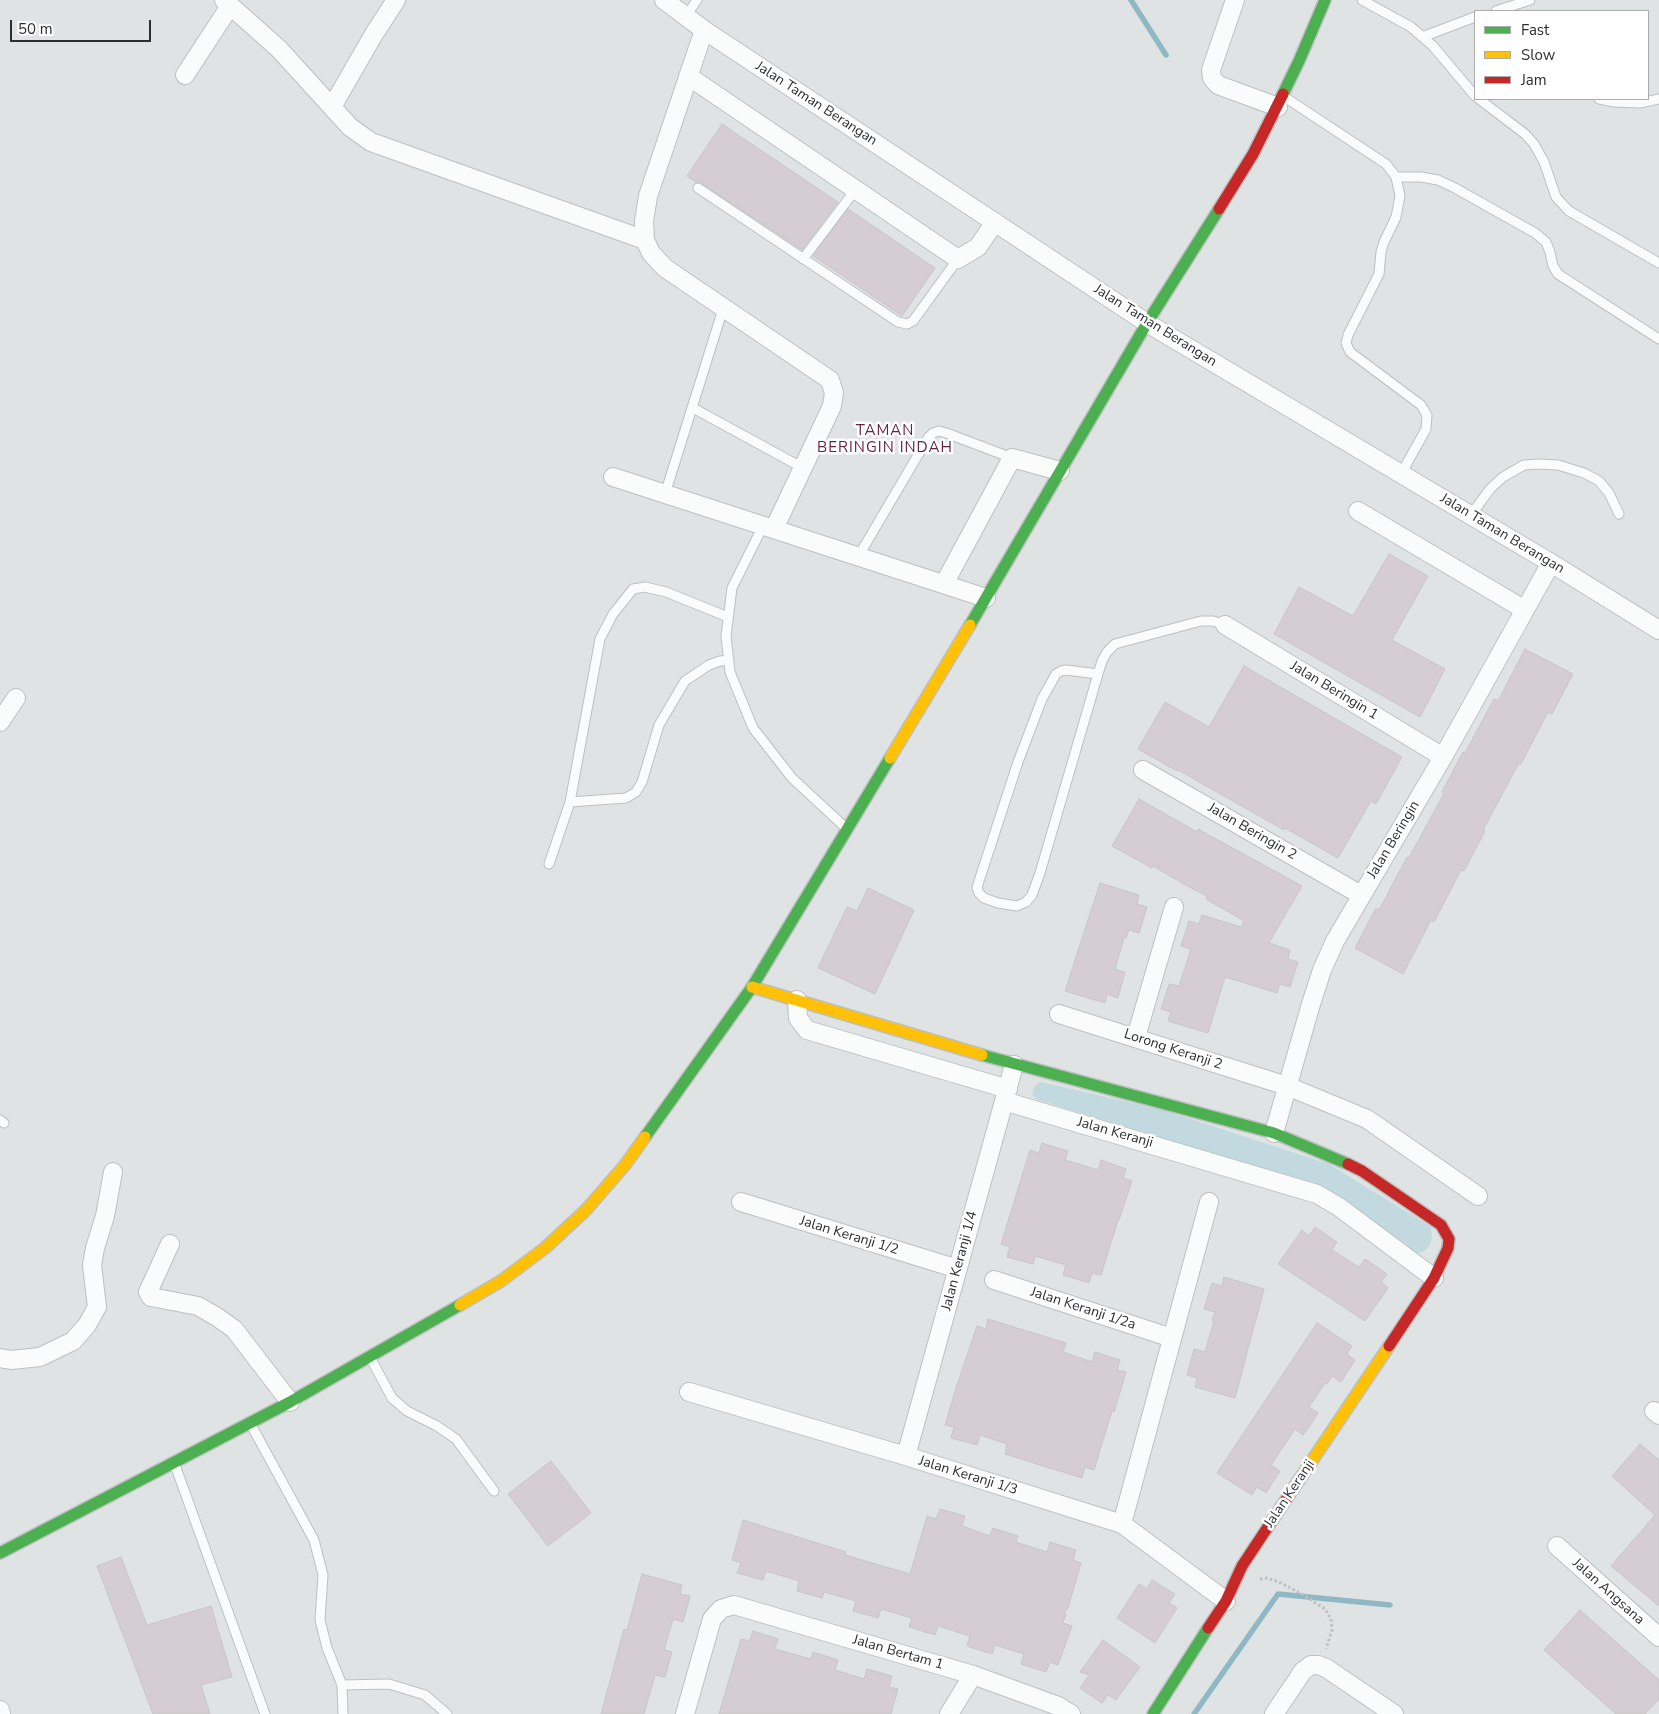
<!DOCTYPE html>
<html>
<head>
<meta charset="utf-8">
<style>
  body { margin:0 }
  #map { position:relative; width:1659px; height:1714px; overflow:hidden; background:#dfe3e4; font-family:"Nunito Sans",sans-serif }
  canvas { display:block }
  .legend { position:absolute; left:1474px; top:10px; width:175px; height:90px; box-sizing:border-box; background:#fff; border:1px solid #abacac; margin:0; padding:6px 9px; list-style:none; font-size:15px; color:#2c2f30 }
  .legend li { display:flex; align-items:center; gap:10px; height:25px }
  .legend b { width:25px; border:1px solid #abacac }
  .scale { position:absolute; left:10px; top:20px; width:141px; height:22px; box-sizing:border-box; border:2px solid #2c2f30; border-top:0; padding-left:6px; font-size:15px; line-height:18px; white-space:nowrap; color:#2c2f30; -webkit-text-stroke:4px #fff; paint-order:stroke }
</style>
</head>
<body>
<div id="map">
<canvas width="1659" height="1714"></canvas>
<ul class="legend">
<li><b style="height:6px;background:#4caf50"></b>Fast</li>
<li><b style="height:6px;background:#ffc107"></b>Slow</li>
<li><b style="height:6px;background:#c62828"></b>Jam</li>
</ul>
<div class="scale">50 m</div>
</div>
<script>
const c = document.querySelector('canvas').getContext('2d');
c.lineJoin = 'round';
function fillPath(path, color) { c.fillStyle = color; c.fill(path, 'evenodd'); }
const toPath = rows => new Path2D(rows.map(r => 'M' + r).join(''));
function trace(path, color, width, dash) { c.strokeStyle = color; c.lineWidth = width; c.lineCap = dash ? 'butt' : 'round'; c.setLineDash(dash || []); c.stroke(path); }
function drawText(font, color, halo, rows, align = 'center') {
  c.font = font + ' "Nunito Sans",sans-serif'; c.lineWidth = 5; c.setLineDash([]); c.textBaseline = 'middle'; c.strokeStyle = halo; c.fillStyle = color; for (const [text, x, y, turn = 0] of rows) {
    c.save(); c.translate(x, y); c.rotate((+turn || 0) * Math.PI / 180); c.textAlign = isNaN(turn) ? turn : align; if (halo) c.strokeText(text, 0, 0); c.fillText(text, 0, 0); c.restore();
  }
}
fillPath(toPath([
  [1040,1082,1163,1110,1329,1164,1431,1227,1432,1238,1430,1245,1424,1251,1420,1253,1415,1253,1318,1187,1036,1099,1032,1094,1034,1087]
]), '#c2d9e0');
trace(toPath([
  [1131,0,1166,55],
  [1194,1714,1278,1594,1390,1605]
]), '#90b8c4', 5.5);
const building = toPath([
  [722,124,838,202,802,250,701,183,696,182,687,176,722,124],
  [848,209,935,268,902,316,813,256,848,209],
  [1389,554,1428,576,1392,640,1445,669,1420,717,1274,634,1299,587,1353,616,1389,554],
  [1525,649,1573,674,1552,714,1548,712,1521,764,1519,763,1483,830,1485,831,1464,871,1461,870,1434,922,1431,920,1403,974,1355,948,1376,908,1379,910,1407,857,1409,858,1444,793,1442,792,1463,752,1465,753,1494,699,1498,701,1525,649],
  [1244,666,1402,757,1376,804,1371,801,1338,858,1285,828,1284,830,1178,770,1177,771,1138,749,1165,702,1209,727,1244,666],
  [1139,799,1197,832,1198,829,1302,886,1269,943,1290,950,1288,959,1298,962,1290,987,1280,984,1277,993,1225,977,1208,1033,1168,1021,1171,1012,1161,1009,1169,984,1179,986,1191,949,1181,946,1189,921,1199,924,1202,915,1241,927,1244,921,1206,899,1207,896,1191,888,1153,866,1152,868,1112,846,1139,799],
  [1100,883,1139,895,1137,904,1147,907,1139,933,1129,930,1126,938,1124,938,1115,969,1125,972,1118,998,1107,994,1105,1003,1065,991,1100,883],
  [868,888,914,910,875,994,818,968,847,907,857,911,868,888],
  [1042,1143,1068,1151,1065,1160,1098,1170,1101,1160,1126,1169,1123,1178,1132,1181,1119,1220,1118,1220,1101,1275,1092,1273,1089,1283,1063,1275,1066,1265,1035,1256,1033,1264,1007,1257,1010,1247,1001,1244,1030,1150,1039,1153,1042,1143],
  [1315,1227,1337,1242,1332,1250,1359,1267,1365,1259,1387,1274,1381,1282,1388,1288,1365,1321,1278,1264,1302,1230,1309,1236,1315,1227],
  [1224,1277,1264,1289,1235,1398,1195,1387,1197,1378,1187,1375,1194,1349,1205,1352,1214,1321,1212,1320,1215,1312,1204,1309,1212,1283,1222,1286,1224,1277],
  [988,1319,1066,1343,1063,1352,1092,1362,1095,1352,1120,1360,1117,1370,1126,1372,1114,1412,1112,1411,1094,1470,1085,1467,1082,1478,1005,1454,1007,1444,980,1435,977,1445,951,1438,954,1427,945,1425,957,1385,977,1326,986,1329,988,1319],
  [1317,1323,1352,1346,1347,1354,1355,1360,1341,1382,1332,1376,1327,1384,1325,1383,1309,1407,1318,1413,1311,1424,1303,1435,1295,1429,1271,1465,1280,1471,1266,1493,1257,1487,1252,1495,1217,1473,1317,1323],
  [1640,1444,1659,1460,1659,1606,1611,1566,1655,1515,1612,1476,1640,1444],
  [551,1461,591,1513,548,1546,508,1494,551,1461],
  [940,1509,965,1516,962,1526,990,1536,993,1528,1018,1536,1016,1542,1047,1552,1050,1542,1076,1550,1073,1560,1081,1563,1068,1608,1064,1613,1066,1614,1063,1623,1072,1626,1058,1665,1050,1662,1046,1672,1021,1664,1024,1654,995,1645,992,1654,967,1646,970,1636,938,1626,935,1635,909,1627,912,1618,881,1609,878,1618,853,1611,856,1601,824,1592,822,1598,797,1591,799,1581,766,1571,763,1580,737,1573,741,1563,732,1560,743,1520,846,1552,845,1555,910,1574,927,1516,936,1519,940,1509],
  [121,1557,147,1625,211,1606,232,1677,201,1685,210,1714,153,1714,97,1566,121,1557],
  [642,1574,682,1585,680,1594,690,1596,683,1622,673,1619,664,1650,672,1652,665,1677,655,1675,644,1714,601,1714,624,1629,627,1630,642,1574],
  [1152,1580,1175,1594,1169,1603,1177,1608,1155,1643,1117,1618,1139,1584,1147,1589,1152,1580],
  [1580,1610,1659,1680,1659,1699,1645,1714,1616,1714,1544,1650,1580,1610],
  [753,1631,778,1639,775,1649,811,1659,813,1652,838,1660,835,1670,864,1679,867,1669,892,1676,889,1687,898,1689,891,1714,719,1714,741,1639,750,1641,753,1631],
  [1103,1640,1140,1667,1116,1700,1108,1695,1102,1703,1080,1688,1089,1675,1080,1672,1103,1640]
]);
fillPath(building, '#d5cdd1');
trace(building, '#c6c6c7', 1);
const lane = toPath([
  [1362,0,1411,27,1433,46,1475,96],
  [1496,11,1530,0],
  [686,16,697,0],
  [1422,37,1475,17],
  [1283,96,1386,164,1396,177,1400,196,1396,217,1384,242,1381,252,1379,274,1348,335,1346,343,1350,352,1421,405,1427,415,1426,429,1401,474],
  [1479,99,1525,134,1534,144,1544,162,1556,197,1569,211,1659,263],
  [1599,99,1614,102,1640,103,1659,99],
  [1396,177,1421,177,1438,180,1455,188,1535,233,1546,242,1550,252,1553,266,1558,274,1659,339],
  [698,188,898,322,907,324,913,321,958,259],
  [803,259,856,189],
  [693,408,803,468],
  [665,494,723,309],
  [1471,515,1490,489,1503,477,1524,465,1538,464,1558,465,1584,473,1599,481,1609,493,1619,514],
  [763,526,732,588,726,636,730,672,753,728,792,778,846,828],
  [858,557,928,438,933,433,939,431,949,434,1012,458],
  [1098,674,1066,670,1061,671,1056,674,1042,699,1018,762,979,881,977,888,979,893,984,898,998,903,1017,906,1026,902,1032,895,1040,873,1098,674,1102,661,1107,652,1115,644,1201,621,1213,621,1225,625],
  [570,802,626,798,636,792,642,782,659,725,685,681,709,665,720,661,729,660],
  [549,864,570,802,600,639,613,614,633,589,645,587,666,592,728,617],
  [0,1120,4,1123],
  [371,1359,392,1398,407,1411,437,1426,456,1439,494,1491],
  [250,1423,314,1540,323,1575,320,1620,327,1648,342,1685,389,1684,425,1695,447,1714],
  [175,1465,265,1714],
  [342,1685,343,1714]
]);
const street = toPath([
  [224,0,279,49,350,127,371,142,645,240],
  [664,0,704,30,1147,323,1551,563,1659,630],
  [1235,0,1211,70,1212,78,1218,85,1278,107],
  [704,30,648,196,644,221,645,240,651,253,665,268,830,380,834,393,832,406,774,529],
  [185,75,230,6],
  [688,76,958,259,978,247,995,222],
  [332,107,374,34,396,0],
  [613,477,986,598],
  [1358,511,1525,610],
  [944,584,1012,458,1060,471],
  [1225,625,1443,757],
  [0,722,16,698],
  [1143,770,1361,895],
  [797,1000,798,1018,807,1030,1008,1089],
  [1059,1014,1287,1086,1367,1119,1478,1196],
  [1136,1037,1174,907],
  [1004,1101,1317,1194,1339,1207,1434,1278],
  [1274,1133,1311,1004,1322,970,1335,941,1443,757,1551,563],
  [741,1202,958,1269],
  [170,1244,148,1292,151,1297,198,1306,217,1317,234,1329,290,1402],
  [994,1280,1172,1338],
  [0,1358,11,1360,40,1357,73,1341,87,1325,97,1307,92,1265,95,1248,105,1216,113,1172],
  [689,1392,906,1456,1122,1524,1226,1601],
  [1654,1411,1659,1415],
  [906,1456,1014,1065],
  [1122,1524,1209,1202],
  [1557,1546,1659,1637],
  [0,1710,1,1714],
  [685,1714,712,1619,721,1609,734,1605,973,1675,1058,1706,1071,1714],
  [949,1714,973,1675],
  [1274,1714,1303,1671,1311,1665,1318,1665,1326,1668,1394,1714]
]);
const fast = toPath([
  [1283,94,1299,61,1325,0],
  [970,625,1147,323,1219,209],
  [982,1055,1274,1133,1348,1164],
  [645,1137,752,987,890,758],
  [0,1553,290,1402,460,1305],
  [1153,1714,1208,1628]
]);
const slow = toPath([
  [890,758,970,625],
  [752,987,982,1055],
  [460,1305,501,1281,545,1248,586,1210,625,1165,645,1137],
  [1289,1495,1389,1346]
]);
const jam = toPath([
  [1219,209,1253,154,1283,94],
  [1348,1164,1362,1171,1441,1225,1449,1239,1448,1248,1434,1278,1389,1346],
  [1208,1628,1226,1601,1242,1566,1289,1495]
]);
trace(lane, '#bcc0c1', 11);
trace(street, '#bcc0c1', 20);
trace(fast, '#bcc0c1', 14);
trace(slow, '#bcc0c1', 14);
trace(jam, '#bcc0c1', 14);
trace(toPath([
  [1260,1579,1267,1578,1279,1582,1302,1594,1325,1609,1331,1619,1332,1630,1326,1649]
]), '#bfc1c1', 3, [2.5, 2.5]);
trace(lane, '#fafbfb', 9);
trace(street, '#fafbfb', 18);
trace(fast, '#4caf50', 11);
trace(slow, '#ffc107', 11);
trace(jam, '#c62828', 11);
drawText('14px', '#2c2f30', '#fff', [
  ["Jalan Taman Berangan",816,104,33],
  ["Jalan Taman Berangan",1155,326,32],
  ["Jalan Taman Berangan",1502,534,31],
  ["Jalan Beringin 1",1334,691,31],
  ["Jalan Beringin 2",1252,832,30],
  ["Jalan Beringin",1394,840,-59],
  ["Lorong Keranji 2",1173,1050,18],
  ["Jalan Keranji",1115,1133,16],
  ["Jalan Keranji 1/2",849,1236,17],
  ["Jalan Keranji 1/4",960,1261,-75],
  ["Jalan Keranji 1/2a",1083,1309,18],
  ["Jalan Keranji 1/3",968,1476,17],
  ["Jalan Keranji",1290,1494,-56],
  ["Jalan Angsana",1608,1592,42],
  ["Jalan Bertam 1",898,1653,16]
]);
c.letterSpacing = '1px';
drawText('15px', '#65223c', '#fff', [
  ["TAMAN",885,431],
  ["BERINGIN INDAH",885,448]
]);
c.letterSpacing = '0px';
</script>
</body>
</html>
